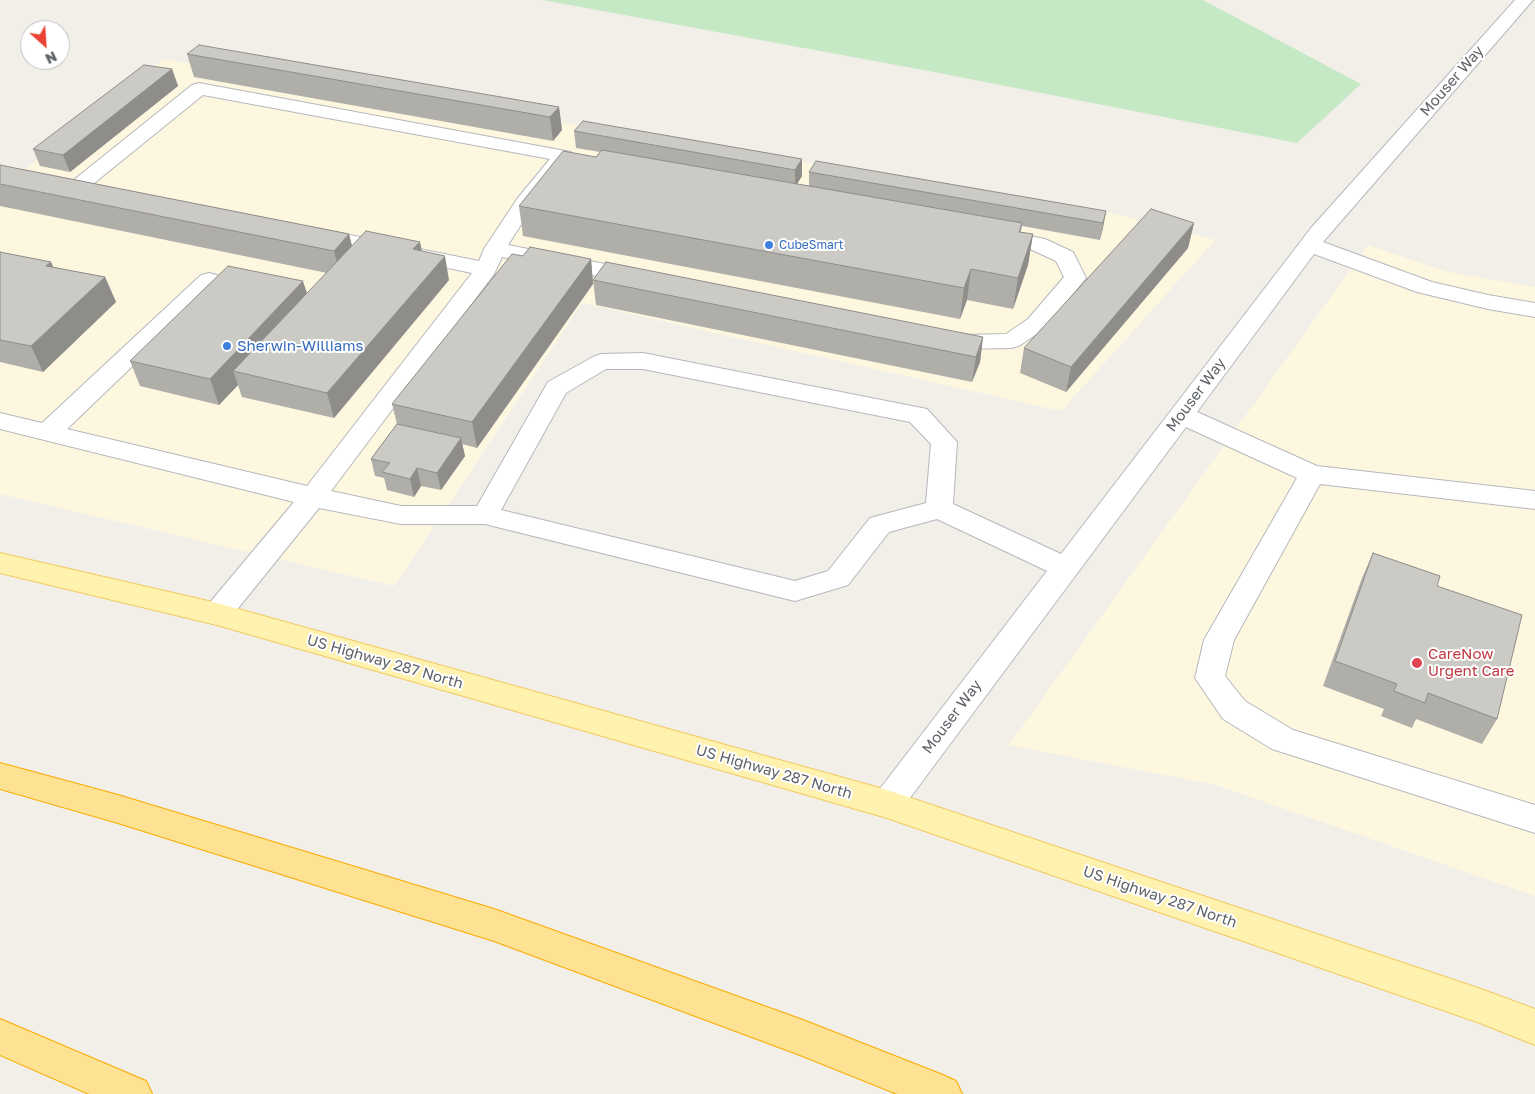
<!DOCTYPE html>
<html>
<head>
<meta charset="utf-8">
<style>
  body { margin:0 }
  #map { position:relative; width:1535px; height:1094px; overflow:hidden; background:#f1efe8; font-family:"Golos Text",sans-serif }
  canvas { display:block }
  .north { position:absolute; left:20px; top:20px; width:50px; height:50px; box-sizing:border-box; background:#fff; border:1px solid #bfc1c3; border-radius:50%; rotate:154deg; font-size:14px; font-weight:700; line-height:20px; text-align:center; color:#5f6368 }
  .north::after { content:''; display:block; margin:auto; width:18px; height:22px; background:#ea4335; clip-path:polygon(50% 0,100% 100%,50% 72%,0 100%) }
</style>
</head>
<body>
<div id="map">
<canvas width="1535" height="1094"></canvas>
<div class="north">N</div>
</div>
<script>
const c = document.querySelector('canvas').getContext('2d');
c.lineJoin = 'round';
function fillPath(path, color) { c.fillStyle = color; c.fill(path, 'evenodd'); }
const toPath = rows => new Path2D(rows.map(r => 'M' + r).join(''));
function trace(path, color, width, dash) { c.strokeStyle = color; c.lineWidth = width; c.lineCap = dash ? 'butt' : 'round'; c.setLineDash(dash || []); c.stroke(path); }
function drawText(font, color, halo, rows, align = 'center') {
  c.font = font + ' "Golos Text",sans-serif'; c.lineWidth = 4; c.setLineDash([]); c.textBaseline = 'middle'; c.strokeStyle = halo; c.fillStyle = color; for (const [text, x, y, turn = 0] of rows) {
    c.save(); c.translate(x, y); c.rotate((+turn || 0) * Math.PI / 180); c.textAlign = isNaN(turn) ? turn : align; if (halo) c.strokeText(text, 0, 0); c.fillText(text, 0, 0); c.restore();
  }
}
fillPath(toPath([
  [163,59,1097,209,1215,240,1061,411,582,303,394,586,0,494,0,164,26,169],
  [1368,245,1448,272,1535,287,1535,896,1216,785,1009,745]
]), '#fef7e0');
fillPath(toPath([
  [543,0,1203,0,1361,84,1297,143,929,71]
]), '#c5e8c5');
const minor = toPath([
  [1515,0,1533,0,1323,242,1432,282,1488,295,1535,303,1535,317,1488,309,1417,292,1314,254,1197,412,1317,466,1535,491,1535,509,1320,484,1234,640,1225,676,1245,701,1293,730,1535,805,1535,833,1272,749,1223,719,1195,678,1204,640,1297,478,1186,427,898,814,887,818,876,814,871,804,876,794,1047,571,937,519,889,532,848,585,795,601,485,524,401,524,319,508,227,622,217,625,207,622,203,614,207,606,294,502,0,429,0,413,42,423,201,275,209,273,217,275,220,280,217,285,67,429,307,486,472,273,307,239,304,234,307,229,315,228,479,261,484,249,517,199,550,159,203,95,93,184,113,189,116,193,113,197,106,199,70,191,67,187,70,183,192,85,199,83,571,152,574,156,533,206,508,245,636,270,644,272,647,277,644,282,636,284,502,257,494,274,331,491,401,506,477,506,548,382,593,357,601,354,643,353,927,409,957,442,953,504,1061,554,1311,228,1515,0],
  [606,369,643,369,910,422,931,444,926,503,870,518,828,571,795,581,501,510,566,393,606,369],
  [995,229,1045,239,1073,252,1086,278,1044,329,1019,346,1011,348,962,349,937,344,933,339,937,334,945,332,962,335,1006,334,1028,319,1064,277,1056,261,1030,249,987,240,984,235,987,230,995,229]
]);
const major = toPath([
  [0,553,217,603,887,790,1481,989,1535,1009,1535,1045,1480,1023,887,818,217,625,0,573,0,553]
]);
const highway = toPath([
  [0,763,118,795,494,909,803,1020,943,1075,956,1081,962,1094,897,1094,800,1055,494,941,118,823,0,789,0,763],
  [0,1019,146,1081,152,1094,89,1094,0,1055,0,1019]
]);
trace(minor, '#b5b8bc', 2);
trace(major, '#f2c960', 2);
trace(highway, '#f9ab00', 2);
fillPath(minor, '#fff');
fillPath(major, '#fff2af');
fillPath(highway, '#fde293');
fillPath(toPath([
  [187,54,559,107,562,130,553,141,194,77],
  [172,69,178,86,70,172,40,166,33,149],
  [574,131,802,159,802,176,797,184,809,186,809,172,1106,211,1100,240,1022,226,1021,232,1033,234,1028,265,1013,309,967,300,960,319,523,236,519,206,596,157,600,152,576,148],
  [0,165,349,234,352,246,422,251,449,280,334,418,242,397,238,385,219,405,140,386,130,361,307,294,327,273,0,206],
  [1194,223,1188,248,1066,392,1020,373,1024,348],
  [0,252,51,262,53,267,105,277,116,302,43,372,0,362],
  [523,256,591,259,593,284,477,448,462,444,465,456,441,490,421,486,414,497,387,490,384,478,375,476,371,459,397,424,392,404],
  [593,280,983,337,980,362,972,382,596,305],
  [1373,553,1437,586,1497,719,1482,744,1416,719,1412,728,1381,716,1384,709,1323,686,1362,578]
]), '#afaea9');
fillPath(toPath([
  [172,69,178,86,70,172,63,155],
  [559,107,562,130,553,141,550,117],
  [802,159,802,176,795,187,795,170],
  [1106,211,1103,228,1100,240,1103,223],
  [1194,223,1188,248,1066,392,1071,367],
  [349,234,355,259,340,275,334,251],
  [1033,234,1028,265,1013,309,1018,278],
  [420,242,425,266,413,249],
  [445,256,449,280,334,418,327,393],
  [591,259,593,284,477,448,472,422],
  [51,262,62,287,46,266],
  [971,269,967,300,960,319,964,288],
  [105,277,116,302,43,372,31,346],
  [303,281,311,306,233,371,238,385,219,405,210,379],
  [983,337,980,362,972,382,976,357],
  [461,438,465,456,441,490,437,473],
  [417,468,421,486,414,497,410,479]
]), '#8f8d8a');
const building = toPath([
  [199,45,559,107,550,117,187,54,199,45],
  [144,65,172,69,63,155,33,149,144,65],
  [583,121,802,159,795,170,574,131,583,121],
  [602,150,1022,223,1019,232,1033,234,1018,278,971,269,964,288,519,206,563,151,596,157,602,150],
  [816,161,1106,211,1103,223,809,172,816,161],
  [0,165,349,234,334,251,0,184,0,165],
  [1151,209,1194,223,1071,367,1024,348,1151,209],
  [366,231,420,242,413,249,445,256,327,393,233,371,366,231],
  [530,247,591,259,472,422,392,404,512,254,523,256,530,247],
  [0,252,51,262,46,266,105,277,31,346,0,340,0,252],
  [606,262,983,337,976,357,593,280,606,262],
  [228,266,303,281,210,379,130,361,228,266],
  [397,424,461,438,437,473,417,468,410,479,382,472,390,463,371,459,397,424],
  [1373,553,1440,576,1437,586,1522,615,1497,719,1428,693,1425,703,1394,691,1397,684,1335,661,1373,553]
]);
fillPath(building, '#cccac5');
trace(building, '#8f8d8a', 1);
for (const [x, y, r, color] of [
  [769,245,5,"#3f7fe0"],
  [227,346,5,"#3f7fe0"],
  [1417,663,6,"#e0444e"]
]) { const dot = new Path2D(); dot.arc(x, y, r, 0, 2 * Math.PI); c.fillStyle = color; c.fill(dot); trace(dot, '#fff', 2); }
drawText('12px', '#366cbe', '#fff', [
  ["CubeSmart",779,245]
], 'left');
drawText('15px', '#5f6368', '#fff', [
  ["Mouser Way",1452,81,-49],
  ["Mouser Way",1196,395,-53],
  ["US Highway 287 North",385,662,16],
  ["Mouser Way",952,717,-53],
  ["US Highway 287 North",774,772,16],
  ["US Highway 287 North",1160,897,19]
]);
drawText('15px', '#366cbe', '#fff', [
  ["Sherwin-Williams",237,346]
], 'left');
drawText('15px', '#be3a42', '#fff', [
  ["CareNow",1428,654],
  ["Urgent Care",1428,671]
], 'left');
</script>
</body>
</html>
